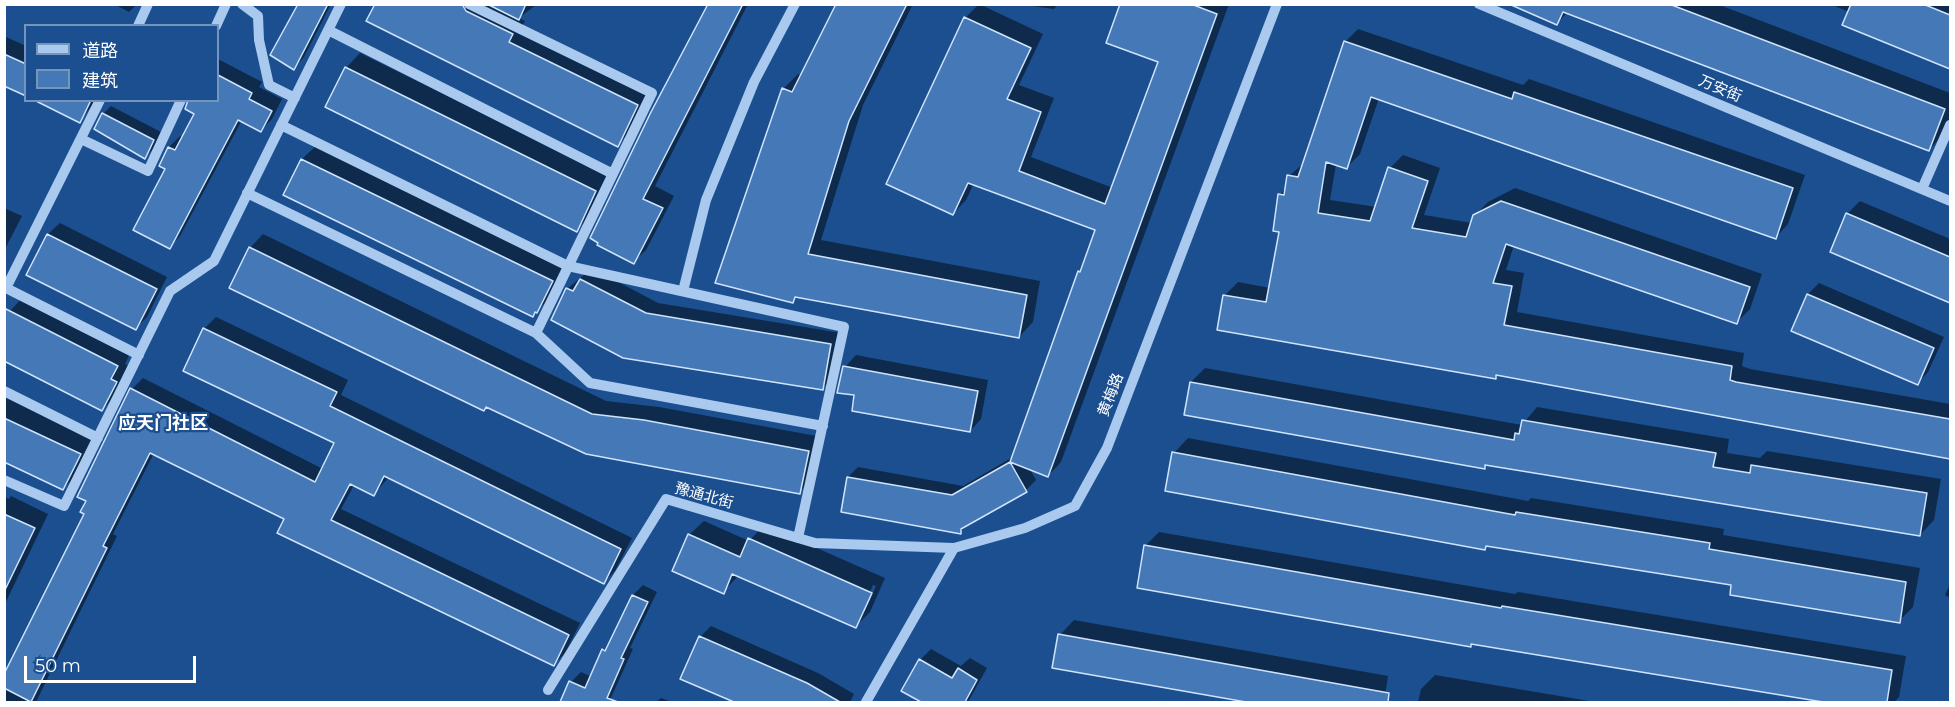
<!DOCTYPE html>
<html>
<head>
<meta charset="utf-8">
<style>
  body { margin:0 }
  #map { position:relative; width:1955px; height:707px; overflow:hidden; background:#1b4f8f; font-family:Montserrat,"Noto Sans SC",sans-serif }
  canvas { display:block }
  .frame { position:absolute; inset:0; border:6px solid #fff; pointer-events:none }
  .legend { position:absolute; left:24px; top:24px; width:195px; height:78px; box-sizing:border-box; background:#1b4f8f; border:2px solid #7695bc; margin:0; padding:8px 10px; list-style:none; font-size:18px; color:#fff }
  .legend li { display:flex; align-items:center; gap:12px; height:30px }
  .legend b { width:30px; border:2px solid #7695bc }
  .scale { position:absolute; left:24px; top:656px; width:172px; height:27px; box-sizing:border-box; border:3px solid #fff; border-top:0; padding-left:8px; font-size:18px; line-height:21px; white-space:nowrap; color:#fff; -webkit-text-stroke:4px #1b4f8f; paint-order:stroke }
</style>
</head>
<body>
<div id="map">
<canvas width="1955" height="707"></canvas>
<div class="frame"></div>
<ul class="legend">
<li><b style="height:8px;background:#a9c9ee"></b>道路</li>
<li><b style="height:16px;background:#4478b7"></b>建筑</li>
</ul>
<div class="scale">50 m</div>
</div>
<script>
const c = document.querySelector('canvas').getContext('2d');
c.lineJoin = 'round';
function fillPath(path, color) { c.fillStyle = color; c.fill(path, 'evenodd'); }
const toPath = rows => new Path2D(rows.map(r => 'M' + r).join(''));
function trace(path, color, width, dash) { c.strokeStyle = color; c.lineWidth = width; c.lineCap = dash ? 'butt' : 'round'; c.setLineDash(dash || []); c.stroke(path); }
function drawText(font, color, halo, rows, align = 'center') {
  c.font = font + ' Montserrat,"Noto Sans SC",sans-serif'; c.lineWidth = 4.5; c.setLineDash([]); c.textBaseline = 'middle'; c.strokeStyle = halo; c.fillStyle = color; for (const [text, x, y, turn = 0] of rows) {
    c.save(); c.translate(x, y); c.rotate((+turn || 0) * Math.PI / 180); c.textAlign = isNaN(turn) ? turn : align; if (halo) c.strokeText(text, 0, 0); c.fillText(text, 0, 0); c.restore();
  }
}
fillPath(toPath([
  [114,4,137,4,129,12],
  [300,4,331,4,304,57,294,68],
  [376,4,537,4,519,18,525,21,521,28,649,92,630,132,617,145],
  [709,4,748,4,655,186,674,196,646,250,633,262,599,245],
  [838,4,913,4,863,105,821,240,1040,281,1033,322,1019,337,798,296,792,302,717,282,783,89,798,74,802,76],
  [979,4,1043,34,1019,85,1054,98,1031,157,1113,188,1160,61,1121,4,1229,4,1061,462,1048,476,1029,468,1036,480,1026,490,971,522,960,532,848,477,858,467,963,486,1013,457,1079,272,1097,229,974,183,966,200,953,214,965,18],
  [1018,4,1058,4,1054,9],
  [1512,4,1717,4,1950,93,1950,119,1942,136,1929,150,1568,12,1557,23],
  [1830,4,1950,4,1950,67,1844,24,1849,12],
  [1358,29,1523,85,1529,79,1805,175,1788,224,1775,238,1379,98,1360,154,1346,168,1336,164,1330,200,1377,207,1390,168,1403,155,1440,168,1424,215,1472,223,1474,216,1488,202,1515,188,1762,274,1750,309,1737,322,1514,245,1506,270,1524,273,1517,312,1744,353,1742,366,1750,369,1950,404,1950,458,1498,374,1495,377,1225,295,1238,282,1270,288,1280,231,1280,195,1287,187,1289,176,1304,163,1345,42],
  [4,36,26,46,26,94,4,84],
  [360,53,610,176,591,216,576,230,346,68],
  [218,59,262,82,259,87,282,99,272,119,261,130,242,120,180,236,169,247,169,147,180,136,183,138,218,100],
  [38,100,96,100,80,121],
  [111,106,161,132,153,149,145,157,103,114],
  [317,145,566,267,551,297,532,315,285,194,302,159],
  [1860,201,1950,239,1950,301,1832,251,1847,214],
  [4,208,22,216,4,251],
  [60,223,167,277,147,317,136,328,28,274,48,234],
  [263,234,606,401,659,407,822,437,813,478,799,492,586,453,250,248],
  [592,268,658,303,841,333,833,377,822,389,553,319,567,289],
  [1819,283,1944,337,1928,372,1917,384,1793,331,1808,294],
  [24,296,131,351,125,364,130,367,116,395,102,410,4,321,10,311],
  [216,317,348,380,341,395,632,538,615,571,604,582,389,477,374,494,354,485,341,509,580,623,565,653,553,665,286,518,154,453,113,534,117,536,36,702,4,702,4,677,86,513,132,389,143,378,323,469,336,442,185,370,204,329],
  [856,355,988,380,981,419,970,431,856,394,845,367],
  [1205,368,1522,425,1537,407,1729,439,1727,453,1760,458,1767,451,1941,479,1934,520,1920,535,1488,464,1484,467,1191,382],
  [4,397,94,440,77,474,63,489,4,461],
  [1188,438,1528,501,1531,498,1724,529,1723,535,1920,568,1913,607,1899,621,1733,584,1488,545,1485,548,1174,453],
  [11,496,48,514,4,606,4,497,9,499],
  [704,521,749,541,764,525,885,578,870,612,856,626,739,575,723,592,689,535],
  [873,585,876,586,865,611,862,611],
  [1159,532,1515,594,1518,592,1906,656,1899,697,1894,702,1830,702,1472,643,1470,645,1145,546],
  [1950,584,1950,598,1945,595],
  [643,585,657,592,630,648,633,649,609,702,561,702,571,682,581,672,592,677,633,595],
  [1074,620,1388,676,1384,702,1255,702,1054,667,1060,635],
  [711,626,818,673,854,694,850,702,737,702,682,678,700,637],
  [931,649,961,666,970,658,987,668,968,702,915,702,920,660],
  [1435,675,1595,702,1418,702,1421,689],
  [661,698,672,702,656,702]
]), '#0007');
const building = toPath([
  [298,4,328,4,294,70,270,55,298,4],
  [375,4,462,4,466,11,513,34,509,42,638,105,618,147,366,21,375,4],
  [487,4,526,4,519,20,487,4],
  [708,4,743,4,643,199,663,208,634,264,597,245,598,243,590,238,651,112,708,4],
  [836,4,907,4,849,121,808,254,1027,295,1019,338,795,297,793,303,715,283,782,88,792,92,836,4],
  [1120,4,1191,4,1217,14,1048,477,1010,462,1078,271,1080,272,1095,230,968,183,953,215,886,184,964,17,1031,48,1007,99,1041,112,1019,171,1105,204,1158,62,1106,43,1120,4],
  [1509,4,1669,4,1945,109,1929,151,1563,12,1557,25,1509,4],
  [1851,4,1923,4,1950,15,1950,69,1842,25,1851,4],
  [1344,41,1512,99,1514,92,1793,188,1776,239,1371,97,1347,169,1326,162,1318,213,1370,221,1388,167,1428,181,1412,228,1466,237,1473,215,1501,201,1750,287,1737,324,1506,244,1493,283,1512,286,1504,325,1732,366,1730,380,1736,382,1950,419,1950,459,1496,375,1496,379,1217,330,1223,295,1266,302,1279,232,1273,231,1278,194,1284,195,1287,175,1298,177,1344,41],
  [4,54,26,64,26,96,4,86,4,54],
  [345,67,596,191,577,232,325,107,345,67],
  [218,75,252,93,249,99,272,111,261,132,238,120,170,249,133,230,165,169,159,166,168,147,175,150,194,114,185,109,188,100,218,100,218,75],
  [34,100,91,100,80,123,34,100],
  [102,113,154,140,145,159,94,129,102,113],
  [301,159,553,281,537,313,535,312,533,317,283,195,301,159],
  [1846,213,1950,257,1950,303,1830,252,1846,213],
  [47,234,157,289,136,330,26,275,47,234],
  [249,247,592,414,644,420,809,451,800,494,586,454,486,407,484,411,229,288,249,247],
  [580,279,646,313,831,344,823,390,623,358,551,320,566,288,573,291,580,279],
  [1807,294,1934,348,1918,385,1791,331,1807,294],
  [4,308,118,366,111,379,117,382,102,411,4,361,4,308],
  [203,328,337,392,330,406,621,549,604,584,384,476,374,496,350,484,331,520,569,635,554,666,277,533,284,519,150,453,103,546,107,548,31,702,4,688,4,674,84,514,80,512,86,501,77,497,130,388,315,482,334,443,183,371,203,328],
  [843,366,978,391,970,432,852,411,854,395,837,393,843,366],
  [1190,382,1514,440,1515,433,1519,434,1522,420,1716,453,1713,467,1750,473,1751,465,1927,493,1920,536,1485,465,1485,469,1184,415,1190,382],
  [4,418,81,454,63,490,4,462,4,418],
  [1172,452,1515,515,1516,512,1710,543,1709,549,1906,582,1900,623,1730,595,1731,585,1486,546,1485,550,1165,491,1172,452],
  [1010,462,1027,492,961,529,961,534,841,512,847,477,952,495,1010,462],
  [4,514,35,528,4,592,4,514],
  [688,534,740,557,748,538,872,593,856,628,732,574,724,594,672,571,688,534],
  [1144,545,1501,608,1502,606,1892,670,1887,702,1823,702,1471,644,1471,647,1137,588,1144,545],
  [632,595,648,602,621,658,624,659,607,698,618,702,560,702,569,681,585,688,602,649,605,651,632,595],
  [1058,634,1389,693,1388,702,1246,702,1052,668,1058,634],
  [699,636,807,683,840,702,734,702,680,679,699,636],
  [919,659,952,678,958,668,977,680,965,702,921,702,901,691,919,659]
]);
fillPath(building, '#4478b7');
trace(building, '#cfe3fa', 1.5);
trace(toPath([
  [242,4,258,16,259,40,269,85,295,98],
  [1479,4,1950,201],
  [138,26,148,4],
  [216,26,226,4],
  [328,30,613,174],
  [281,125,568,266,844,327,798,538],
  [81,139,148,171,181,100],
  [1922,189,1950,125],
  [247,193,536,333,652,93,469,4],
  [4,287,139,355],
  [6,288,100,100],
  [683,291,706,200,754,82,795,4],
  [536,333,590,383,823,426],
  [4,391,98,438],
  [4,480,64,506,170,291,214,261,341,4],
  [548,690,666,499,815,543,954,548],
  [866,702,954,548,1025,528,1075,506,1107,448,1277,4]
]), '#a9c9ee', 10);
drawText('15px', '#fff', '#1b4f8f', [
  ["万安街",1720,89,23],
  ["黄梅路",1111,395,-69],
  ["豫通北街",704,496,15]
]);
drawText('bold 18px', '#fff', '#1b4f8f', [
  ["应天门社区",163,424]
]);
</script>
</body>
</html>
